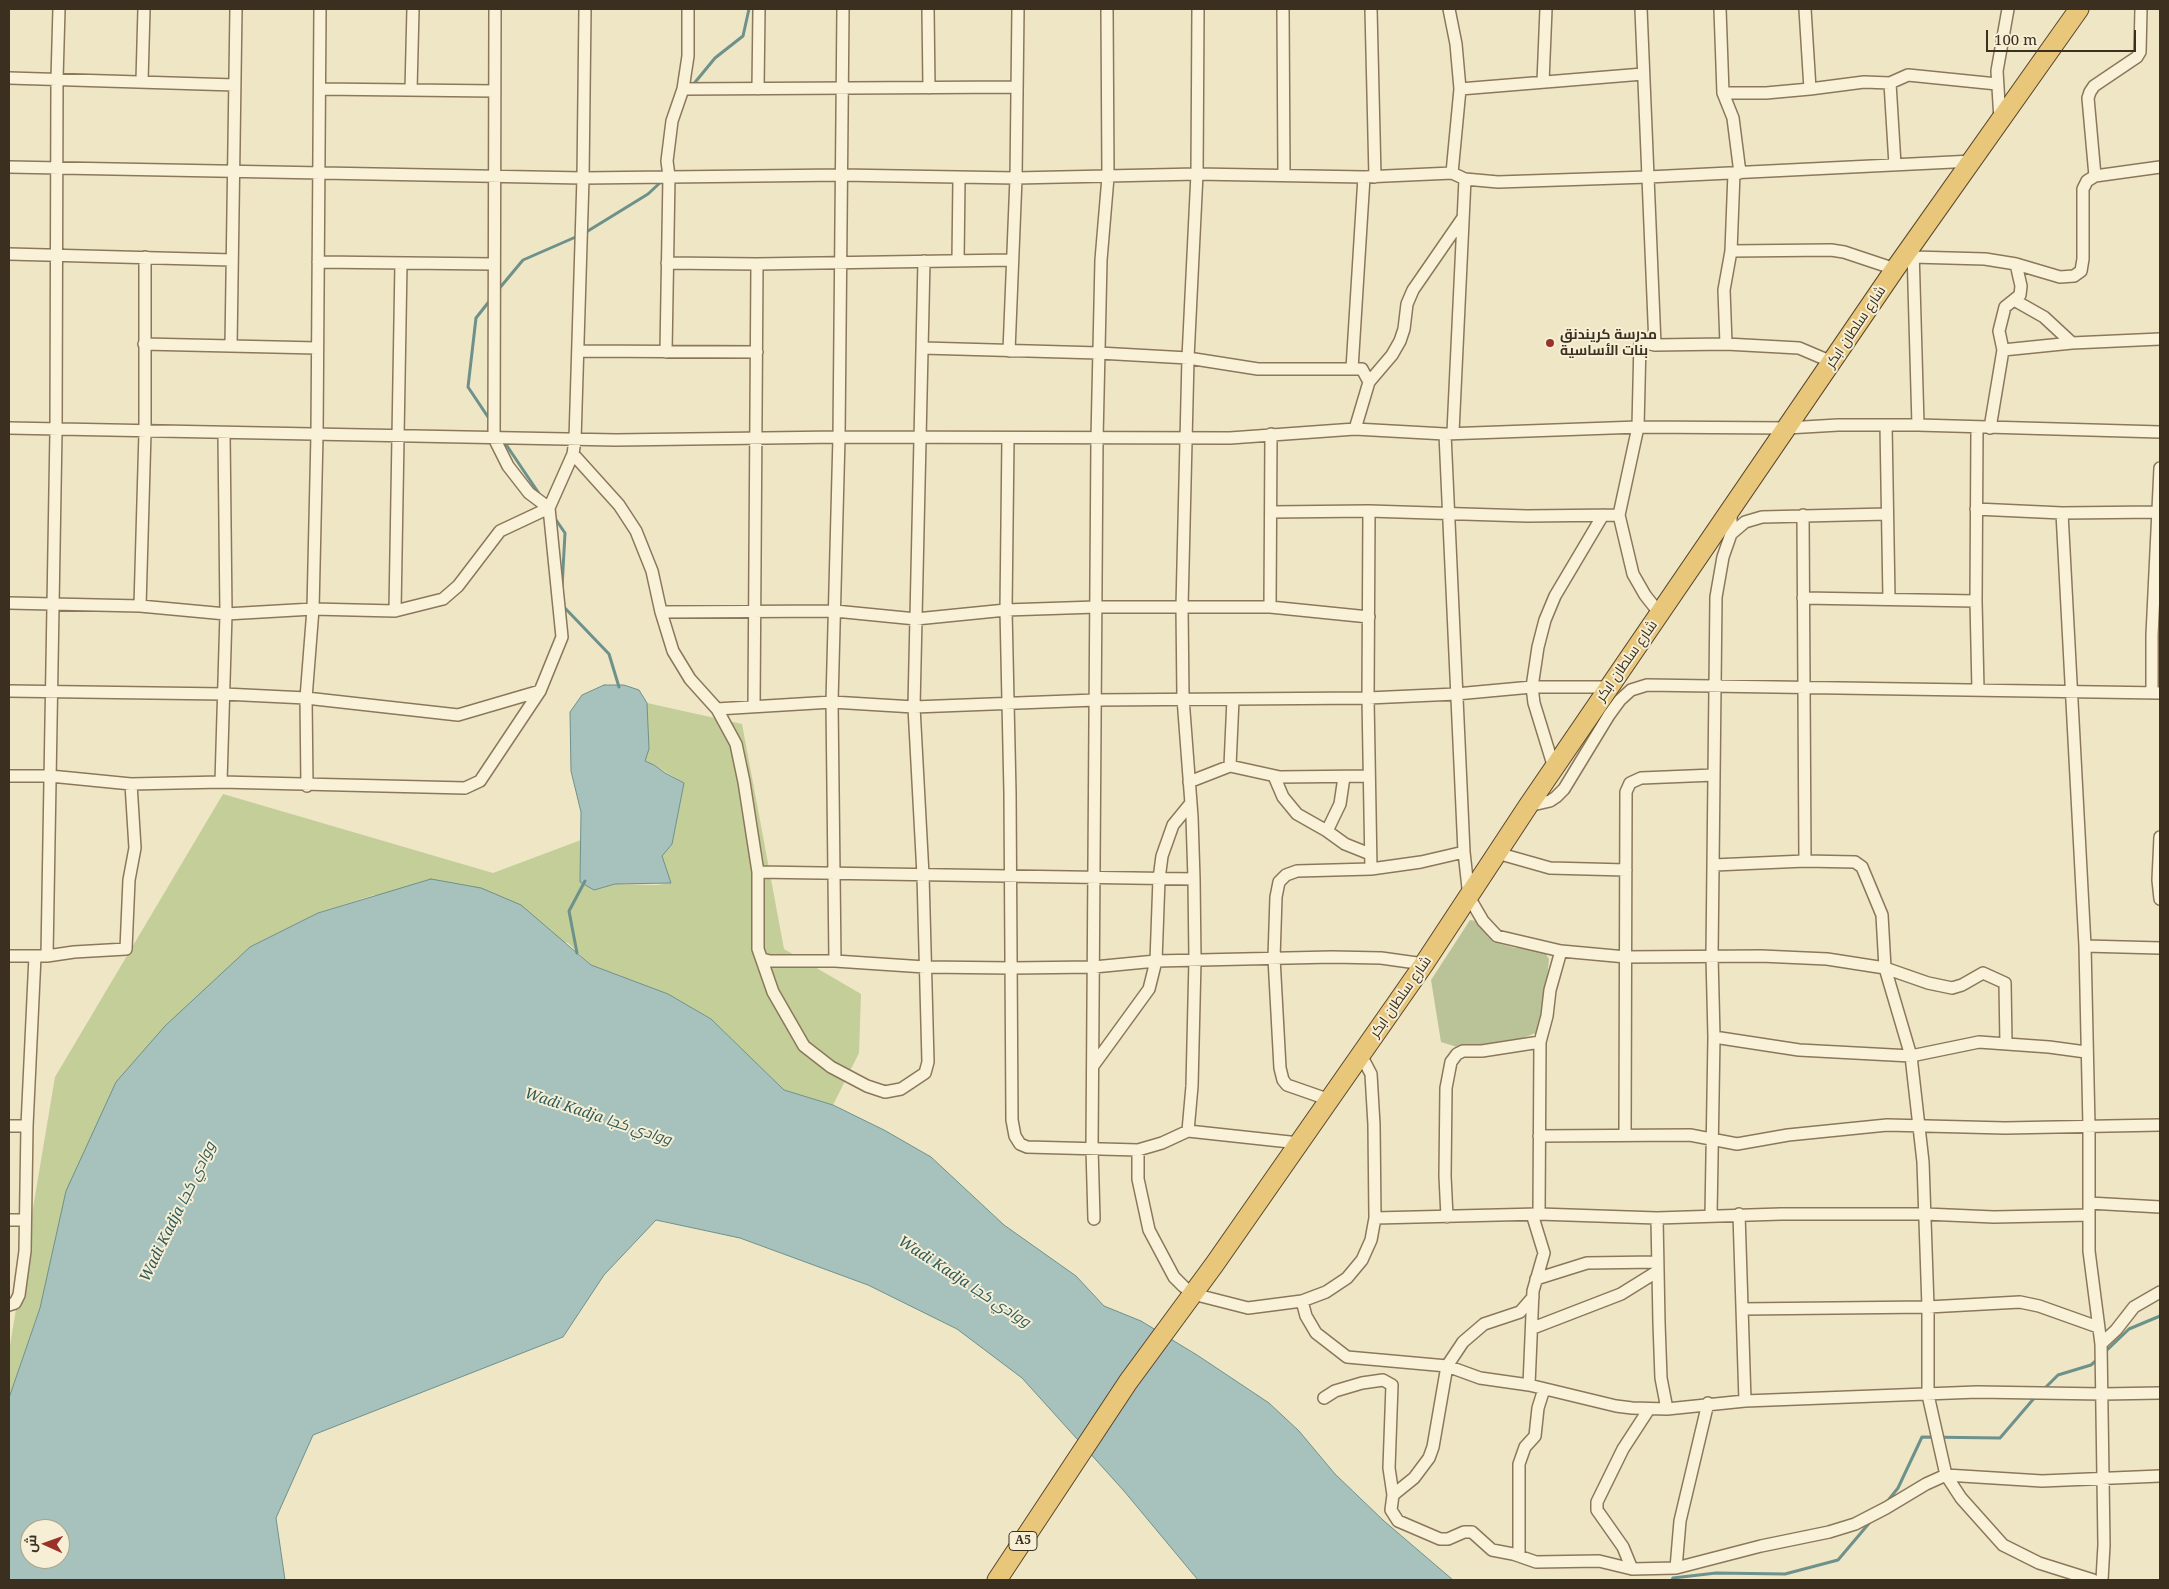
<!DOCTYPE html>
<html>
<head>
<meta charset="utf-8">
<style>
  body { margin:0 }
  #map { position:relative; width:2169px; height:1589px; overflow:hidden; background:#efe6c5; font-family:"Noto Serif",Cairo,serif }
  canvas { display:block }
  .frame { position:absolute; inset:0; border:10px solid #3b2f1f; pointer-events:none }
  .north { position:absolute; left:20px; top:1519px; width:50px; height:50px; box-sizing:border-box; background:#f6efd5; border:1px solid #aba28c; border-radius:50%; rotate:272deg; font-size:14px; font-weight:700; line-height:20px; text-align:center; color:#3b2f1f }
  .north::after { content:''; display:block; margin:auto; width:18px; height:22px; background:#9b322a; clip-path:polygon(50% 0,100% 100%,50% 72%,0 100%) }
  .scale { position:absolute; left:1986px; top:30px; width:150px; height:22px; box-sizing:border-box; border:2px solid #3b2f1f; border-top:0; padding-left:6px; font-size:15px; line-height:18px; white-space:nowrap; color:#3b2f1f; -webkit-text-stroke:4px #f6efd5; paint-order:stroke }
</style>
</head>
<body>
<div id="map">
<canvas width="2169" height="1589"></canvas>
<div class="frame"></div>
<div class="north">ش</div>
<div class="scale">100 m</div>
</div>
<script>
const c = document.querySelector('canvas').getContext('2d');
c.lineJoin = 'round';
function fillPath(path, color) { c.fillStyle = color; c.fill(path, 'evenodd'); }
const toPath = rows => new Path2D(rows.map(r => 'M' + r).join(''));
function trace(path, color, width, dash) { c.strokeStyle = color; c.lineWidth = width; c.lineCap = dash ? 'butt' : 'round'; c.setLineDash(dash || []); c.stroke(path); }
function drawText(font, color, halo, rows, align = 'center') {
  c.font = font + ' "Noto Serif",Cairo,serif'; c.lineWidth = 4; c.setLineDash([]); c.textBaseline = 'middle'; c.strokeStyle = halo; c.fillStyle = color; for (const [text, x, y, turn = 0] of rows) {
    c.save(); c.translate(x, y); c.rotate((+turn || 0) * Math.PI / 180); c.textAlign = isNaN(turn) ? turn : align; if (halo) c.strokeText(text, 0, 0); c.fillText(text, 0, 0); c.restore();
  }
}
fillPath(toPath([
  [647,703,742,724,784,949,861,994,859,1053,833,1105,784,1090,711,1019,668,994,591,965,568,943,374,895,318,913,250,947,40,1308,9,1398,9,1351,55,1077,223,794,493,873,581,840,580,882,594,890,615,884,656,885,671,883,662,856,672,843,684,783,654,765,644,761]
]), '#c3ce99');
fillPath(toPath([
  [1470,920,1477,921,1493,942,1515,948,1535,949,1545,953,1549,959,1544,1012,1538,1032,1508,1044,1467,1047,1457,1047,1441,1042,1431,980]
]), '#bac398');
const water = toPath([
  [604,685,624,685,639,690,647,703,649,749,645,761,654,765,665,773,684,783,672,844,662,856,671,883,615,884,594,890,580,882,581,812,571,771,570,712,582,695,604,685],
  [431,879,481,888,521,905,591,965,668,994,711,1019,784,1090,833,1105,884,1130,931,1157,1004,1225,1076,1276,1104,1306,1141,1321,1197,1355,1269,1403,1299,1431,1335,1474,1384,1521,1453,1580,1198,1580,1124,1491,1022,1378,957,1329,868,1285,740,1238,656,1220,604,1275,563,1337,313,1435,276,1518,285,1580,9,1580,9,1398,40,1308,66,1191,116,1082,165,1026,250,947,318,913,431,879],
  [30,1529,60,1529,60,1559,30,1559,30,1529]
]);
fillPath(water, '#a7c2bd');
trace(water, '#6d918b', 1);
trace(toPath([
  [692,86,715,58,743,36,749,9],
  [583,234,648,194,663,180],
  [498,290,523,260,578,236],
  [490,420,468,387,476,318,491,299],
  [503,440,540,495],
  [554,517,565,533,562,588],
  [563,606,609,654,619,687],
  [577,953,569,911,585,881],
  [2105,1352,2129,1329,2160,1316],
  [2043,1390,2058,1375,2091,1365,2099,1358],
  [1886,1503,1898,1488,1922,1437,2000,1438,2036,1396],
  [1672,1580,1673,1578,1716,1573,1785,1574,1838,1560,1871,1521]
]), '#6d918b', 3);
const minor = toPath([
  [928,9,929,88],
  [1283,9,1284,175],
  [1371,9,1375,177],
  [1449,9,1456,44,1460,89,1452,173],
  [1641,9,1655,345],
  [1720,9,1723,93,1733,118,1740,173],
  [9,78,235,85],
  [142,81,144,9],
  [1543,82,1546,9],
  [1890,83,1895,165],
  [320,89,495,91],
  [683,89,1017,87],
  [758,89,759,9],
  [1460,89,1643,74],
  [1810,89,1864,82,1890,83,1908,75,1997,84],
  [411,90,413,9],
  [1723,93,1766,93,1810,89,1805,9],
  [2000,120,1997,71,2008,9],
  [9,167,583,178,841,175,1016,178,1197,174,1364,177,1452,173,1465,179,1498,182,1648,177,1973,161],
  [2095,176,2088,98,2090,92,2094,86,2137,57,2140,52,2141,9],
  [1913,250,1918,425],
  [1731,251,1831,250,1844,252,1895,269],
  [9,254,232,260],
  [1913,257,1985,259,2016,264,2060,277,2074,276,2081,271,2083,259,2083,189,2087,181,2095,176,2160,167],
  [958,261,959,178],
  [318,262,494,264],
  [667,263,757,264,1012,260],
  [2014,300,2044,317,2072,343],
  [144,344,317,348],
  [1726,344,1724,290,1731,251,1734,173],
  [231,346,236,9],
  [923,348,1099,353,1188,358,1258,369,1352,369],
  [2003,350,2072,343,2160,339],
  [578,351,757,352],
  [1009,351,1016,178,1018,9],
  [666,352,669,176,667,161,672,121,683,89,688,56,688,9],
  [1369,382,1392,355,1400,341,1404,329,1407,304,1413,290,1462,219],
  [1886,425,1889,599],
  [9,428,616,440,839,437,1230,438,1355,429,1445,434,1638,427,1787,428,1838,425,1918,425,2160,432],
  [1977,428,1976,601,1978,690],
  [1990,428,2003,350,1999,331,2005,307,2020,295,2021,286,2016,264],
  [1355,429,1369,382,1362,369,1352,369,1364,177],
  [1453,432,1465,179],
  [1445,434,1464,852,1469,897,1483,921,1497,936,1561,951],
  [1008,438,1006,610,1010,793,1012,1120,1015,1136,1020,1144,1027,1147,1138,1150,1162,1143,1188,1131,1192,1086,1195,960,1194,879,1192,817,1183,698,1182,607,1188,358,1197,174,1198,9],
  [573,454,619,505,636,531,652,571,661,612,673,651,690,679,717,709,736,744,744,782,758,872,758,949,773,992,804,1046,831,1067,867,1086,885,1092,901,1089,925,1073,928,1062,923,875,914,707,924,261],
  [1976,509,2062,513,2157,512],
  [1369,511,1527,516,1619,515,1638,427,1640,342,1655,345,1726,344,1799,348,1832,362],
  [1271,512,1369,511,1368,698,1371,869],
  [2062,513,2085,946,2089,1127,2089,1251,2101,1344,2104,1545,2102,1580],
  [1619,515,1633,574,1645,595,1660,614],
  [1803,515,1805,861],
  [1731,534,1745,522,1762,517,1887,514],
  [1803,598,1976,601],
  [9,603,140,606,226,614,313,609,395,611,443,599,458,586,500,531,549,508,573,454,575,440,583,178,585,9],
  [140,606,145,432,145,257],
  [1270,607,1271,434],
  [395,611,401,263],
  [661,612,835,611,916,619,1006,610,1096,607,1270,607,1369,617],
  [9,691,224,694,306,698,458,715,540,691],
  [2152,693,2152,635,2160,468],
  [754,706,757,264],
  [717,709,832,702,914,707,1095,700,1368,698,1456,694,1532,687,1610,687],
  [1230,766,1233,699],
  [1554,768,1534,703,1532,687,1538,647,1545,620,1555,596,1603,515],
  [9,776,50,776,131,784,221,782,465,788,480,781,540,691,562,637,549,508,529,493,508,466,494,438,495,9],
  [1274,776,1283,797,1297,814,1327,831],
  [1344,777,1340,804,1327,831,1345,844,1370,854],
  [221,782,226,614,224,434],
  [1189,782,1230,766,1280,777,1369,776],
  [307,786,306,698,313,609,317,435,320,9],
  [1528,806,1550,801,1556,797,1564,789,1609,715,1620,700,1631,690,1647,685,2160,693],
  [2160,837,2158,880,2160,899],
  [1497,853,1550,868,1626,870],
  [1714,865,1805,861,1855,862,1862,867,1882,915,1885,968,1911,1056,1923,1162,1928,1307,1928,1395,1946,1475,1961,1498,2003,1545,2039,1563,2093,1580],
  [758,872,1194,879],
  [2085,946,2160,948],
  [9,956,47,956,74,952,126,949,129,880,135,848,131,784],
  [47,956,56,431,57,79,59,9],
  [762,959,770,961,835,961,925,967,1012,968,1094,967,1156,961,1332,957,1381,958,1424,964],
  [835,961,832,702,839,437,843,9],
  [1714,1037,1799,1050,1911,1056,1979,1042,2049,1047,2086,1052],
  [1093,1066,1149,989,1156,961,1159,879,1162,856,1173,825,1191,803],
  [1330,1100,1287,1085,1283,1080,1280,1068,1274,958,1276,897,1279,882,1286,875,1297,871,1371,869,1421,862,1464,852],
  [9,1126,27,1126],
  [1188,1131,1299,1143],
  [1625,1134,1626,792,1630,783,1641,778,1714,775],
  [1539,1136,1690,1135,1737,1144,1788,1135,1887,1125,2005,1128,2160,1125],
  [1138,1150,1138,1179,1149,1230,1174,1277,1183,1286,1193,1294,1248,1308,1302,1301,1326,1292,1347,1278,1362,1260,1371,1240,1375,1218,1374,1125,1371,1074,1361,1055],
  [2089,1203,2160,1207],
  [1539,1214,1540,1042],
  [1739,1214,1745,1401],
  [1711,1216,1714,1037,1712,956,1716,597,1723,557,1731,534,1731,510],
  [1447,1217,1445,1176,1446,1088,1451,1062,1457,1054,1463,1051,1482,1051,1540,1042,1547,1016,1550,990,1561,951,1626,957,1761,956,1827,959,1885,968,1928,983,1952,988,1962,985,1983,973,2005,983,2006,1044],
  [1375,1218,1539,1214,1657,1218,1781,1214,1925,1214,1994,1217,2089,1215],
  [1657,1218,1659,1323,1661,1378,1667,1409],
  [1094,1219,1092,1148,1097,439,1101,260,1108,177,1107,9],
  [9,1220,24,1220],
  [1536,1279,1587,1263,1657,1262],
  [1533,1297,1520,1312,1484,1324,1463,1342,1447,1366,1433,1447,1429,1458,1414,1478,1393,1495,1391,1510,1398,1521,1440,1539,1448,1539,1464,1532,1472,1532,1492,1550,1513,1554,1536,1562,1599,1561,1632,1569,1676,1568,1761,1546,1829,1532,1855,1524,1886,1508,1926,1484,1946,1475,2042,1481,2160,1476],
  [1302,1301,1306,1316,1316,1333,1347,1357,1447,1366,1480,1378,1529,1385,1616,1406,1632,1408,1667,1409,1745,1401,1977,1392,2103,1394,2160,1393],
  [9,1305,15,1303,19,1295,25,1251,27,1126,35,956],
  [1742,1309,1928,1307,2020,1302,2039,1306,2098,1327],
  [1533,1328,1621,1294,1658,1271],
  [2101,1344,2116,1330,2134,1307,2160,1292],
  [1529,1385,1533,1291,1544,1253,1532,1214],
  [1324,1398,1335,1391,1362,1383,1383,1380,1392,1385,1389,1468,1393,1495],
  [1519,1556,1519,1464,1525,1447,1535,1436,1538,1408,1544,1389],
  [1676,1568,1680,1521,1708,1403],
  [1632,1569,1623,1547,1597,1510,1597,1502,1623,1449,1649,1409]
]);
const trunk = toPath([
  [997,1580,1128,1382,1214,1265,1424,964,1528,806,1895,269,2079,9]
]);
trace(minor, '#8b785b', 14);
trace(trunk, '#59462f', 21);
trace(minor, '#f9f2d9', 11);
trace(trunk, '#e8c67a', 19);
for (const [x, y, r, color] of [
  [1550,343,5,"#9b322a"]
]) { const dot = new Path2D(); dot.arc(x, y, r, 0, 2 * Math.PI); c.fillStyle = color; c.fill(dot); trace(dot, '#f6efd5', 2); }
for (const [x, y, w] of [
  [1023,1541,28]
]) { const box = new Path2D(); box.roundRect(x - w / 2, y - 9.5, w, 19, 4); c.fillStyle = '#f6efd5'; c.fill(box); trace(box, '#3b2f1f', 1); }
drawText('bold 12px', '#3b2f1f', null, [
  ["A5",1023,1541]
]);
drawText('14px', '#3b2f1f', '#f6efd5', [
  ["شارع سلطان ابكر",1856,327,-56],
  ["شارع سلطان ابكر",1627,661,-55],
  ["شارع سلطان ابكر",1401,997,-55]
]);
drawText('bold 14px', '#3b2f1f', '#f6efd5', [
  ["مدرسة كريندنق",1560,335],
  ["بنات الأساسية",1560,351]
], 'left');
drawText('italic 15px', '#2e5a5a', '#f6efd5', [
  ["Wadi Kadja ووادي كجا",598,1117,18],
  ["Wadi Kadja ووادي كجا",178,1212,-64],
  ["Wadi Kadja ووادي كجا",964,1282,33]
]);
</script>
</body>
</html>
